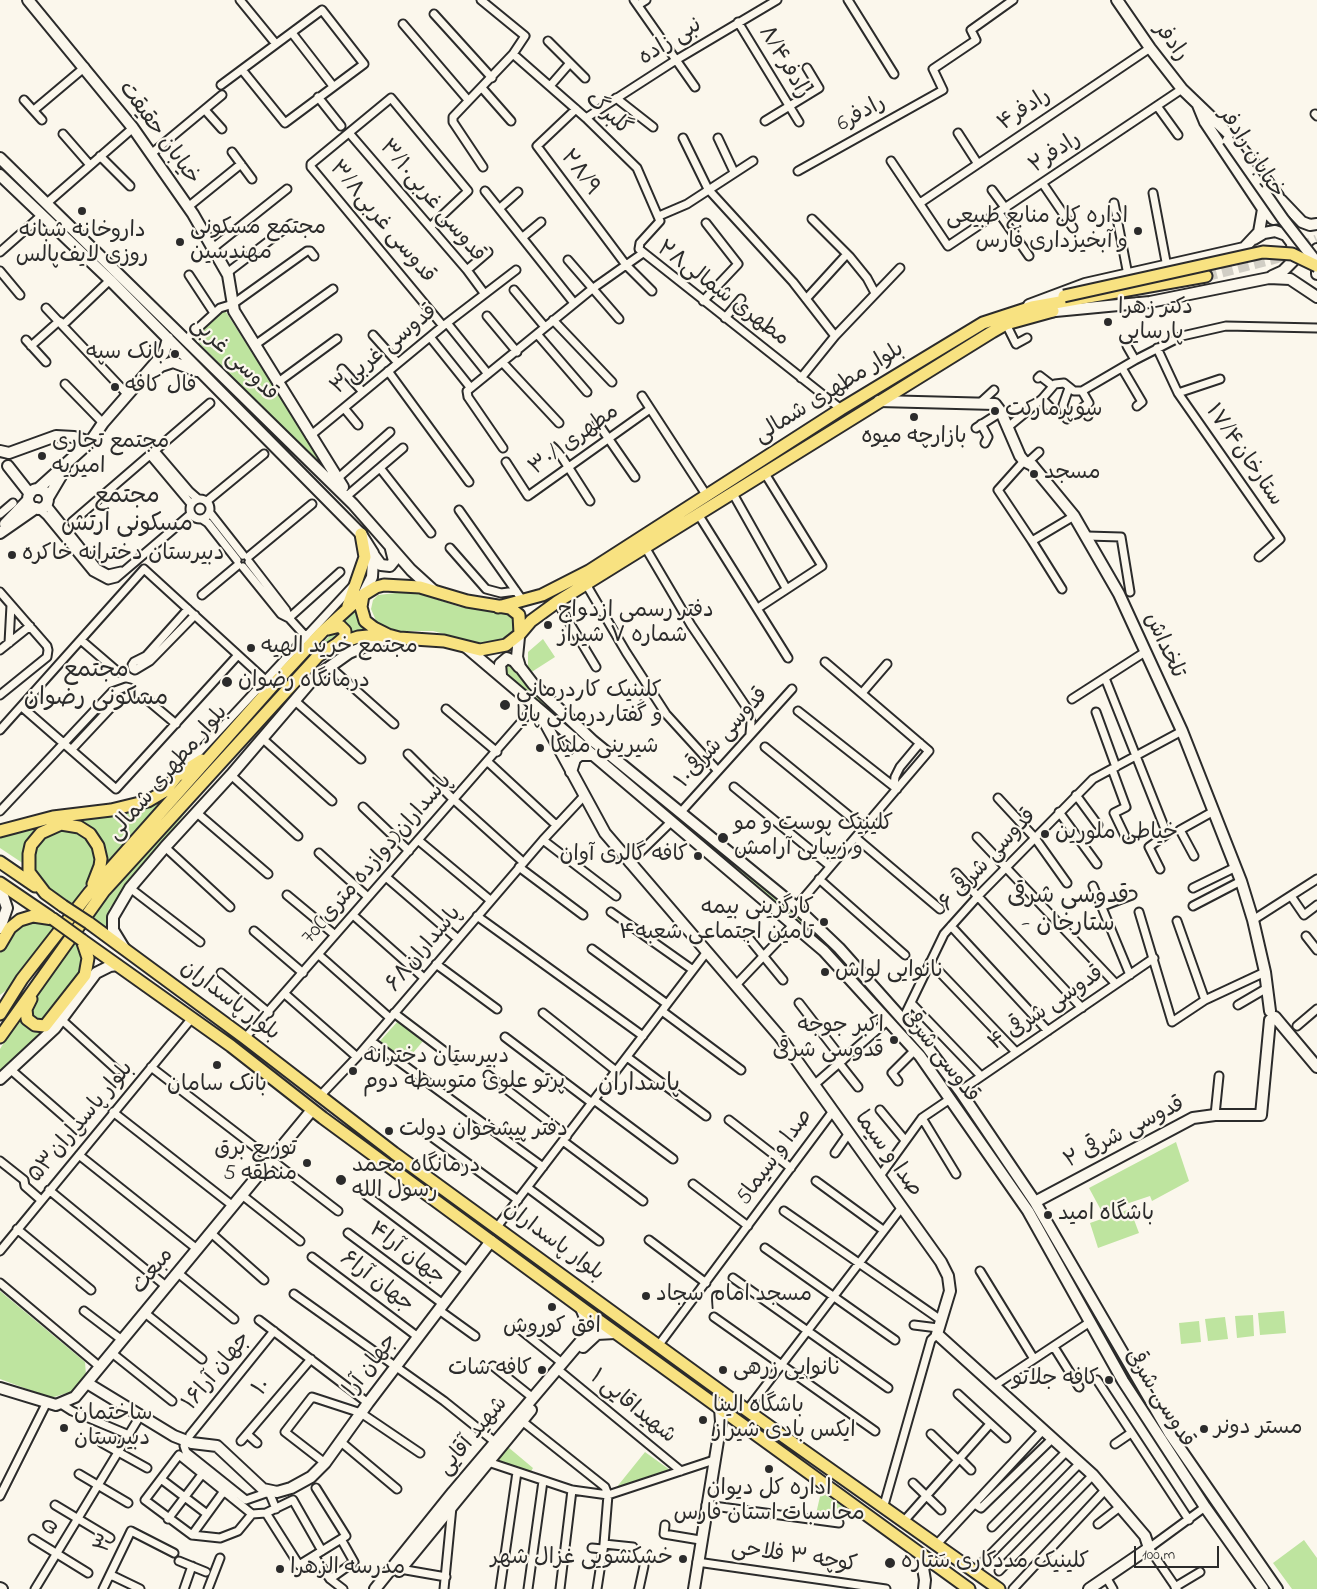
<!DOCTYPE html>
<html>
<head>
<meta charset="utf-8">
<style>
  body { margin:0 }
  #map { position:relative; width:1317px; height:1589px; overflow:hidden; background:#fbf7ec; font-family:"Indie Flower",sans-serif }
  canvas { display:block }
  .scale { position:absolute; left:1134px; top:1546px; width:85px; height:22px; box-sizing:border-box; border:2px solid #2b2b2b; border-top:0; padding-left:6px; font-size:15px; line-height:18px; white-space:nowrap; color:#2b2b2b; -webkit-text-stroke:4px #fbf7ec; paint-order:stroke }
</style>
</head>
<body>
<div id="map">
<canvas width="1317" height="1589"></canvas>
<div class="scale">100 m</div>
</div>
<script>
const c = document.querySelector('canvas').getContext('2d');
c.lineJoin = 'round';
function fillPath(path, color) { c.fillStyle = color; c.fill(path, 'evenodd'); }
const toPath = rows => new Path2D(rows.map(r => 'M' + r).join(''));
function trace(path, color, width, dash) { c.strokeStyle = color; c.lineWidth = width; c.lineCap = dash ? 'butt' : 'round'; c.setLineDash(dash || []); c.stroke(path); }
function drawText(font, color, halo, rows, align = 'center') {
  c.font = font + ' "Indie Flower","Playpen Sans Arabic",sans-serif'; c.lineWidth = 4.5; c.setLineDash([]); c.textBaseline = 'middle'; c.strokeStyle = halo; c.fillStyle = color; for (const [text, x, y, turn = 0] of rows) {
    c.save(); c.translate(x, y); c.rotate((+turn || 0) * Math.PI / 180); c.textAlign = isNaN(turn) ? turn : align; if (halo) c.strokeText(text, 0, 0); c.fillText(text, 0, 0); c.restore();
  }
}
fillPath(toPath([
  [222,311,226,312,325,467,319,464,194,338],
  [405,592,420,594,460,607,505,611,514,617,514,625,513,630,505,637,492,642,479,643,433,631,398,631,377,623,371,609,373,600,378,595],
  [355,608,364,631,351,636,339,623],
  [335,631,343,633,137,846,311,653],
  [543,639,555,657,530,673,528,666,528,652],
  [507,661,541,699,635,780,633,781,602,758,546,707,505,675,502,665],
  [185,777,102,872,96,834,46,826,27,866,0,848,0,835,49,822,110,815,143,808,161,799],
  [206,787,109,909,108,929,92,917,132,869],
  [644,789,789,909,824,941,691,832,642,790],
  [62,829,81,833,91,842,96,852,96,865,91,876,73,904,49,888,37,877,33,869,35,848,47,834],
  [38,919,56,928,8,989,0,995,0,953,20,924],
  [72,941,79,947,82,955,81,971,48,1019,39,1023,31,1016,31,1007],
  [836,954,933,1060,1037,1213,1075,1287,1001,1164,933,1064,833,957],
  [21,1013,22,1021,29,1029,38,1032,49,1030,0,1073,0,1049],
  [398,1021,424,1040,406,1061,380,1041],
  [1176,1142,1189,1181,1152,1201,1150,1196,1102,1212,1089,1188],
  [1130,1209,1139,1233,1098,1248,1090,1223],
  [0,1291,85,1362,86,1375,73,1391,51,1398,0,1379],
  [1080,1295,1133,1385,1200,1487,1271,1589,1268,1589,1264,1584,1169,1445,1120,1368],
  [1284,1311,1286,1333,1260,1335,1258,1313],
  [1253,1315,1254,1336,1237,1338,1235,1316],
  [1225,1317,1228,1339,1208,1341,1205,1319],
  [1199,1321,1201,1342,1181,1344,1179,1323],
  [508,1447,533,1468,530,1473,496,1460],
  [645,1452,670,1470,616,1488],
  [821,1492,848,1510,842,1519,816,1514],
  [1304,1540,1317,1558,1317,1589,1292,1589,1273,1563]
]), '#bee49f');
trace(toPath([
  [1206,276,1276,258,1317,240]
]), '#d1cec5', 11, [11, 5.5]);
const street = toPath([
  [240,0,276,44],
  [481,0,525,36,513,54,453,117,453,122,483,167],
  [634,0,695,87],
  [848,0,894,74],
  [638,5,646,0],
  [434,14,492,78],
  [738,22,799,122],
  [403,24,468,100],
  [292,33,333,86],
  [548,41,585,78],
  [513,54,586,118,637,168,660,221,640,243,639,249,841,409],
  [221,85,322,10,364,64,285,123,243,71],
  [550,86,570,63],
  [482,88,511,121],
  [318,97,341,126],
  [616,98,653,127],
  [24,100,42,120],
  [1157,106,1178,135],
  [576,109,537,146,626,265,652,291],
  [34,110,85,67],
  [205,110,222,129],
  [1315,114,1317,116],
  [586,118,676,60,777,0],
  [765,121,819,88,807,68],
  [958,133,978,164],
  [63,134,90,165],
  [350,134,467,270,484,293],
  [683,138,708,189,793,282,835,336],
  [718,138,734,172],
  [232,152,252,179],
  [151,154,222,95],
  [100,156,130,186],
  [891,161,948,246,1182,89],
  [798,171,943,90,933,69,976,40,971,30,1013,0],
  [1043,184,1073,228],
  [992,190,1006,209],
  [485,191,574,303],
  [1153,193,1167,267],
  [47,203,133,128],
  [920,203,1150,48],
  [1114,203,1128,275],
  [188,207,241,164],
  [500,208,518,192],
  [999,213,1029,256],
  [659,216,687,204,753,161],
  [812,219,850,257,867,278,875,293],
  [430,227,468,191,391,98,311,164,311,167,443,326],
  [523,237,541,222],
  [213,248,287,189],
  [0,252,42,215],
  [568,260,619,319],
  [467,270,488,252],
  [0,271,20,295],
  [227,273,291,224],
  [189,275,214,313],
  [514,290,545,327],
  [806,299,847,254],
  [703,301,738,264,706,223],
  [46,308,128,395],
  [487,316,517,352],
  [725,318,741,299],
  [553,320,612,382],
  [447,323,488,374],
  [1006,324,1016,344,1027,338],
  [537,334,587,392],
  [373,335,398,363],
  [430,337,470,387],
  [26,340,46,362],
  [185,340,220,308,233,304,307,251,310,251,314,256],
  [255,345,333,289],
  [31,346,59,321,64,324,110,280],
  [1127,346,1135,360],
  [1157,348,1178,393,1280,539,1259,557],
  [503,363,559,423],
  [1122,368,1142,402,1137,406],
  [342,369,363,392],
  [388,371,469,482],
  [801,378,835,336,900,268],
  [1038,378,1040,376,1053,386],
  [277,383,337,339],
  [65,384,103,423],
  [1082,391,1089,403,1083,407,1088,416],
  [1178,393,1220,379],
  [642,396,707,496],
  [1042,399,1050,407],
  [981,402,994,390],
  [344,408,358,425],
  [1067,419,1063,405,1069,388],
  [597,422,635,477],
  [981,424,988,437,985,443],
  [1008,427,1042,399,1055,384,1064,383,1074,391,1082,391,1135,360,1182,336,1226,326,1317,328],
  [976,428,1001,412],
  [310,436,443,326,516,270],
  [503,448,468,397,467,391,592,289,643,253],
  [155,451,190,492,198,499],
  [558,451,590,501],
  [150,455,191,504],
  [1024,461,998,490,1032,541],
  [506,462,528,496,650,409],
  [1027,463,1039,452],
  [380,468,431,533],
  [337,479,390,432],
  [732,492,786,588],
  [348,495,403,448],
  '190 509a10 10 0 1 1 20 0a10 10 0 1 1-20 0Z',
  [207,501,264,454],
  [46,504,97,568,108,574,121,571],
  [38,508,47,516,93,572,108,580,116,578,191,514],
  [459,510,523,601],
  [210,513,243,555],
  [0,514,13,503],
  [698,514,788,658],
  [202,519,208,523,237,560],
  [72,522,210,403],
  [1087,536,1121,537,1130,592],
  [645,547,691,625,747,708,751,722,750,734],
  [450,548,486,589,501,593,516,591],
  [248,557,312,504],
  [249,562,286,610,289,618,308,639],
  [243,567,281,614,289,618],
  [586,584,626,652,666,714,717,770],
  [1062,589,1032,541,1074,516],
  [0,592,47,646,48,650,47,657,0,695],
  [202,595,238,565],
  [557,602,596,667],
  [758,608,822,566,764,472],
  [188,609,146,656,134,662,132,665,133,669,135,670,150,661,195,615],
  [289,618,340,572],
  [82,641,118,672],
  [9,643,11,605],
  [0,650,30,626],
  [329,666,394,724],
  [1105,678,1167,834,1149,847,1160,869],
  [862,693,887,664],
  [145,698,176,724],
  [1072,699,1145,652],
  [294,700,361,759],
  [22,707,116,789,238,655],
  [446,709,497,752],
  [798,711,897,789],
  [1096,712,1116,767],
  [0,730,144,569,272,686],
  [263,739,332,801],
  [765,747,864,828],
  [408,754,453,799,523,862],
  [488,762,556,825],
  [186,766,352,587],
  [1112,769,1126,807,1114,813,1125,836],
  [231,775,298,836],
  [894,786,895,777,900,767,920,743],
  [734,787,830,866],
  [1076,795,1098,825],
  [998,798,1035,838,1067,883],
  [363,807,409,851],
  [0,811,112,692,126,687,130,688,130,696,117,701,72,749],
  [1059,812,1097,864],
  [197,813,268,874],
  [680,813,792,689],
  [977,837,1116,984],
  [856,838,940,909],
  [418,840,490,900],
  [543,840,616,896],
  [165,847,230,907],
  [319,853,368,897],
  [1194,856,1180,830,1214,811],
  [629,863,672,821],
  [519,867,583,915],
  [956,873,1082,1008],
  [386,877,458,939],
  [819,879,905,955],
  [1093,886,1130,975],
  [130,888,200,942],
  [1193,888,1236,867],
  [287,895,335,935],
  [1291,896,1304,915,1317,905],
  [1103,906,1132,895],
  [1193,906,1241,881],
  [796,907,929,751,825,662],
  [611,912,693,970],
  [1139,912,1172,1022,1205,1000,1265,972],
  [353,915,424,978],
  [477,916,643,1036],
  [1253,920,1317,879],
  [1177,921,1205,1000],
  [951,926,1048,1031],
  [254,931,303,973],
  [747,936,783,980],
  [1306,936,1317,950],
  [592,949,667,1004],
  [319,955,390,1018],
  [930,962,1016,1052],
  [436,964,497,1009],
  [221,973,269,1013],
  [735,986,794,924],
  [285,994,357,1057],
  [799,1003,843,1060],
  [912,1004,981,1076],
  [1238,1005,1267,988],
  [662,1011,741,1070],
  [394,1013,456,1060],
  [543,1013,616,1071],
  [903,1019,944,934,979,895,1093,779,1182,731],
  [62,1020,117,1070],
  [1297,1026,1317,1009],
  [505,1037,592,1103],
  [245,1038,536,705],
  [371,1041,543,1167],
  [627,1057,706,1116],
  [839,1063,858,1087],
  [151,1067,338,1211],
  [10,1069,81,1131],
  [488,1075,567,1136],
  [898,1081,892,1073,915,1050],
  [814,1085,887,1021],
  [960,1091,1154,958],
  [319,1097,357,1057,543,840,584,796],
  [594,1100,673,1159],
  [880,1110,904,1139],
  [113,1112,233,1206],
  [1215,1115,1219,1076],
  [922,1118,956,1174],
  [729,1120,791,1168],
  [425,1132,518,1200],
  [563,1141,643,1201],
  [835,1153,849,1133],
  [79,1155,197,1249],
  [0,1161,24,1180,25,1186,41,1200],
  [880,1176,922,1118,950,1099],
  [816,1181,883,1230],
  [693,1184,748,1226],
  [528,1188,599,1241],
  [49,1190,167,1287],
  [242,1195,300,1241],
  [366,1195,467,1271],
  [784,1211,941,1320],
  [497,1227,706,953],
  [17,1229,91,1290],
  [211,1233,264,1280],
  [348,1233,443,1304],
  [649,1240,706,1283],
  [765,1248,895,1340],
  [0,1251,192,1018],
  [312,1257,418,1337],
  [980,1271,1034,1359],
  [178,1273,234,1319],
  [733,1278,888,1388],
  [0,1283,100,1367],
  [294,1294,444,1401,495,1442],
  [439,1310,475,1336],
  [84,1311,122,1340],
  [145,1313,202,1359],
  [714,1317,875,1431],
  [259,1320,368,1403],
  [914,1325,938,1328],
  [517,1327,562,1363],
  [658,1346,833,1111],
  [1054,1347,1079,1387],
  [112,1353,172,1401],
  [493,1366,533,1398],
  [562,1373,681,1471],
  [1097,1380,1189,1520],
  [995,1385,1090,1322],
  [958,1394,1006,1438],
  [61,1404,72,1411,129,1435],
  [747,1410,902,1207],
  [522,1421,605,1487,608,1495,604,1544,597,1589],
  [247,1434,257,1443],
  [931,1434,958,1460],
  [190,1435,274,1331],
  [185,1440,184,1446,186,1452,246,1500,269,1492,276,1509],
  [241,1441,311,1359],
  [341,1442,397,1489],
  [102,1443,147,1468],
  [1115,1444,1131,1433],
  [959,1458,971,1470],
  [488,1462,572,1490,608,1495,714,1460],
  [325,1463,285,1432,312,1397,361,1413,420,1453],
  [79,1474,128,1503],
  [161,1479,207,1514],
  [913,1483,941,1510],
  [0,1496,47,1402],
  [975,1504,981,1508,1053,1438],
  [55,1505,110,1538],
  [706,1505,839,1523],
  [884,1505,931,1340,937,1334],
  [266,1513,299,1565,346,1536,316,1488],
  [252,1514,238,1531,220,1538,192,1535,145,1500,179,1455,252,1514,266,1513,293,1500,322,1551],
  [168,1519,203,1473],
  [904,1521,990,1424],
  [1098,1524,1121,1506],
  [665,1525,664,1534,700,1540],
  [992,1527,1067,1451],
  [192,1535,224,1491],
  [33,1539,88,1573],
  [604,1544,633,1547],
  [937,1544,1043,1430],
  [592,1548,603,1549],
  [314,1556,330,1579,343,1589],
  [179,1561,206,1572],
  [697,1562,886,1589],
  [979,1566,1080,1463],
  [400,1569,446,1577],
  [999,1571,1093,1475],
  [111,1575,140,1589],
  [1106,1577,1113,1589],
  [330,1579,354,1562,341,1539],
  [1175,1587,1200,1572],
  [35,1589,140,1416],
  [103,1589,131,1531,174,1553],
  [184,1589,192,1566],
  [208,1589,220,1558],
  [444,1589,452,1507],
  [500,1589,517,1472],
  [528,1589,543,1481],
  [560,1589,572,1490],
  [639,1589,644,1566],
  [1013,1589,1106,1489],
  [1177,1589,1149,1548,1205,1507]
]);
const secondary = toPath([
  [28,0,133,128,193,214,228,275,234,311,343,487],
  [1117,0,1150,48,1182,89,1233,138,1253,162,1278,196,1282,210,1280,218,1273,219,1263,209,1205,122,1198,105],
  [0,158,353,504,411,570,433,590],
  [0,175,110,280,361,534,373,553,373,560,372,577,363,595],
  [1281,200,1302,222,1310,225,1317,224],
  [1254,239,1264,233,1275,231,1286,235,1292,243,1293,261,1283,271,1272,276],
  [1317,249,1317,274],
  [1029,305,1085,284,1244,248,1259,232,1263,209],
  [1045,312,1150,302,1269,278,1290,279,1317,297],
  [154,372,161,366,173,362,197,371],
  [879,401,995,404,1001,412,1020,456,1024,461,1032,465,1074,516,1119,594,1182,731,1241,881,1253,920,1265,972,1270,1011],
  [0,451,9,453,56,436,74,437,90,442],
  [8,466,30,494],
  [38,489,90,442,103,423,164,353,168,338],
  '28 499a10 10 0 1 1 20 0a10 10 0 1 1-20 0Z',
  [48,498,64,471],
  [5,524,28,500],
  [0,533,36,508],
  [373,554,381,565,390,566,394,561,391,549],
  [519,637,517,657,520,667,533,684,593,741,796,907,839,948,928,1048,960,1091,1035,1202,1170,1434,1277,1589],
  [467,648,824,951,920,1056,1028,1211,1123,1381,1205,1507,1263,1589],
  [501,675,500,664,507,658,514,661,519,667],
  [537,708,605,833,780,1037,941,1262,948,1276,950,1291,937,1334,1093,1475,1145,1536,1149,1548,1089,1589],
  [571,772,575,759,580,755,593,755],
  [0,887,7,908,0,928],
  [124,948,113,930,113,917,130,888,165,847,231,775,314,678,349,653,375,642,394,638],
  [1275,1017,1317,1067],
  [0,1079,55,1028,96,973,110,966,117,965],
  [1035,1202,1193,1118,1215,1115,1261,1115,1270,1020],
  [583,1347,597,1334,615,1333],
  [87,1383,174,1436,192,1443,217,1446,263,1489,277,1492,291,1488,311,1477,325,1463,368,1403,491,1241],
  [0,1388,56,1405,75,1397,312,1110],
  [921,1556,925,1580,924,1589],
  [399,1571,531,1410],
  [0,1588,2,1589],
  [375,1589,453,1492,581,1341,589,1328,581,1308],
  [694,1589,721,1422,720,1408]
]);
const primary = toPath([
  [384,585,420,587,467,601,510,608,519,615,520,634,506,645,480,650,444,641,399,638,388,635,374,628,365,621,361,607,363,595,376,587,384,585],
  [348,606,365,557,361,534],
  [498,607,542,595,589,571,841,409,983,323,1032,307,1206,276],
  [328,629,340,626,345,631,345,637,337,644],
  [520,634,531,621,557,602,992,332,1006,324,1053,311],
  [0,831,53,817,111,810,148,801,165,791,177,776,202,760],
  [0,862,35,886],
  [0,883,50,917],
  [63,906,45,893,29,872,29,854,31,845,41,833,61,824,79,827,90,834,98,846,101,859,100,866,93,884],
  [89,923,245,1038,394,1153,752,1414,999,1589],
  [82,940,231,1046,323,1118,587,1312,969,1589],
  [0,945,10,928,20,920,33,916,53,919],
  [31,999,26,1009,27,1019,35,1025,45,1026,85,975,88,958,82,940],
  [0,1014,22,979,89,893,276,682,322,632,363,595],
  [0,1037,104,891,318,656,337,644,358,637,378,635,395,638]
]);
trace(street, '#2b2b2b', 11);
trace(secondary, '#2b2b2b', 14);
trace(primary, '#2b2b2b', 15);
trace(street, '#fbf7ec', 7);
trace(secondary, '#fbf7ec', 10);
trace(primary, '#f8e281', 11);
const secondaryBridge = toPath([
  [1228,140,1283,219,1317,263]
]);
const primaryBridge = toPath([
  [1064,296,1263,252,1292,254,1317,266],
  [63,906,89,923],
  [53,919,82,940]
]);
trace(secondaryBridge, '#2b2b2b', 14, []);
trace(primaryBridge, '#2b2b2b', 15, []);
trace(secondaryBridge, '#fbf7ec', 10);
trace(primaryBridge, '#f8e281', 11);
for (const [x, y, r, color] of [
  [82,211,5,"#2b2b2b"],
  [1138,231,5,"#2b2b2b"],
  [180,242,5,"#2b2b2b"],
  [1108,322,5,"#2b2b2b"],
  [175,354,5,"#2b2b2b"],
  [115,387,5,"#2b2b2b"],
  [995,411,5,"#2b2b2b"],
  [914,417,5,"#2b2b2b"],
  [42,456,5,"#2b2b2b"],
  [1034,474,5,"#2b2b2b"],
  [12,555,5,"#2b2b2b"],
  [548,625,5,"#2b2b2b"],
  [251,648,5,"#2b2b2b"],
  [227,682,6,"#2b2b2b"],
  [505,705,6,"#2b2b2b"],
  [540,748,5,"#2b2b2b"],
  [1045,834,5,"#2b2b2b"],
  [723,838,6,"#2b2b2b"],
  [698,856,5,"#2b2b2b"],
  [824,922,5,"#2b2b2b"],
  [825,972,5,"#2b2b2b"],
  [894,1040,5,"#2b2b2b"],
  [217,1065,5,"#2b2b2b"],
  [353,1071,5,"#2b2b2b"],
  [389,1131,5,"#2b2b2b"],
  [307,1163,5,"#2b2b2b"],
  [341,1180,6,"#2b2b2b"],
  [1048,1215,5,"#2b2b2b"],
  [646,1296,5,"#2b2b2b"],
  [552,1307,5,"#2b2b2b"],
  [542,1370,5,"#2b2b2b"],
  [723,1370,5,"#2b2b2b"],
  [1109,1380,5,"#2b2b2b"],
  [703,1420,5,"#2b2b2b"],
  [64,1428,5,"#2b2b2b"],
  [1204,1429,5,"#2b2b2b"],
  [769,1469,5,"#2b2b2b"],
  [683,1559,5,"#2b2b2b"],
  [890,1563,6,"#2b2b2b"],
  [280,1569,5,"#2b2b2b"]
]) { const dot = new Path2D(); dot.arc(x, y, r, 0, 2 * Math.PI); c.fillStyle = color; c.fill(dot); trace(dot, '#fbf7ec', 2); }
drawText('22px', '#2b2b2b', '#fbf7ec', [
  ["نبی زاده",671,43,-32],
  ["رادفر",1170,43,53],
  ["رادفر۸/۴",783,63,59],
  ["رادفر۴",1025,111,-34],
  ["گلبرگ",607,115,42],
  ["6رادفر",862,115,-29],
  ["خیابان حقیقت",158,134,54],
  ["رادفر۲",1056,154,-34],
  ["خیابان رادفر",1250,154,57],
  ["۲۸/۹",579,174,53],
  ["قدوسی غربی۳/۱۰",431,202,50],
  ["قدوسی غربی۳/۸",381,223,50],
  ["مطهرى شمالى۲۸",722,295,37],
  ["قدوسی غربی۳",385,351,-39],
  ["قدوسی غربی",233,360,44],
  ["بلوار مطهرى شمالى",830,394,-32],
  ["مطهری۳۰/۱",575,441,-36],
  ["ستارخان۱۷/۴",1243,456,55],
  ["تلخداش",1163,646,65],
  ["قدوسی شرقی۱۰",723,739,-48],
  ["بلوار مطهری شمالی",169,774,-49],
  ["70پاسداران(دوازده متری)",378,860,-49],
  ["قدوسی شرقی ۶",989,861,-47],
  ["پاسداران۶۸",425,950,-50],
  ["بلوار پاسداران",229,1002,37],
  ["قدوسی شرقی ۴",1047,1010,-34],
  ["قدوسی شرقی",939,1057,52],
  ["بلوار پاسداران۵۳",82,1123,-50],
  ["قدوسی شرقی ۲",1125,1134,-27],
  ["صدا و سیما",887,1155,54],
  ["5صدا و سیما",776,1158,-54],
  ["بلوار پاسداران",553,1243,36],
  ["جهان آرا۴",406,1255,37],
  ["مبعث",154,1272,-51],
  ["جهان آرا۶",376,1283,37],
  ["جهان آرا",372,1366,-53],
  ["جهان آرا۱۶",218,1372,-51],
  ["۱۰",263,1388,-50],
  ["قدوسی شرقی",1158,1399,58],
  ["۱ شهیداقایی",632,1408,39],
  ["شهید آقایی",474,1437,-50],
  ["۵",52,1528,-58],
  ["۳",106,1544,-65],
  ["کوچه ۳ فلاحی",794,1558,8]
]);
drawText('22px', '#2b2b2b', '#fbf7ec', [
  ["اداره کل منابع طبیعى",1128,218,"right"],
  ["و آبخیزدارى فارس",1128,243,"right"],
  ["مجتمع مسکونی",190,229],
  ["مهندسین",190,254],
  ["داروخانه شبانه",82,232,"center"],
  ["روزی لایف‌پالس",82,257,"center"],
  ["دکتر زهرا",1118,309],
  ["پارسایی",1118,334],
  ["بانک سپه",165,354,"right"],
  ["فال کافه",125,387],
  ["سوپرمارکت",1005,411],
  ["بازارچه میوه",914,438,"center"],
  ["مجتمع تجاری",52,443],
  ["امیریه",52,468],
  ["مسجد",1044,474],
  ["دبیرستان دخترانه خاکره",22,555],
  ["دفتر رسمی ازدواج",558,612],
  ["شماره ۷ شیراز",558,637],
  ["مجتمع خرید الهیه",261,648],
  ["درمانگاه رضوان",238,682],
  ["کلینیک کاردرمانی",516,692],
  ["و گفتاردرمانی پایا",516,717],
  ["شیرینى ملیکا",550,748],
  ["کلینیک پوست و مو",734,825],
  ["و زیبایی آرامش",734,850],
  ["خیاطی ملورین",1055,834],
  ["کافه گالری آوان",688,856,"right"],
  ["کارگزینی بیمه",814,909,"right"],
  ["تامین اجتماعی شعبه۴",814,934,"right"],
  ["نانوایی لواش",835,972],
  ["اکبر جوجه",884,1027,"right"],
  ["قدوسی شرقی",884,1052,"right"],
  ["دبیرستان دخترانه",363,1058],
  ["پرتو علوی متوسطه دوم",363,1083],
  ["بانک سامان",217,1086,"center"],
  ["دفتر پیشخوان دولت",399,1131],
  ["توزیع برق",297,1150,"right"],
  ["منطقه 5",297,1175,"right"],
  ["درمانگاه محمد",352,1167],
  ["رسول الله",352,1192],
  ["باشگاه امید",1058,1215],
  ["مسجد امام سجاد",656,1296],
  ["افق کوروش",552,1328,"center"],
  ["کافه شات",532,1370,"right"],
  ["نانوایی زرهی",733,1370],
  ["کافه جلاتو",1099,1380,"right"],
  ["باشگاه الینا",713,1407],
  ["ایکس بادی شیراز",713,1432],
  ["ساختمان",74,1415],
  ["دبیرستان",74,1440],
  ["مستر دونر",1214,1429],
  ["اداره کل دیوان",769,1490,"center"],
  ["محاسبات استان فارس",769,1515,"center"],
  ["خشکشویی غزال شهر",673,1559,"right"],
  ["کلینیک مددکاری سَتاره",901,1563],
  ["مدرسه الزهرا",290,1569]
], 'left');
drawText('24px', '#2b2b2b', '#fbf7ec', [
  ["مجتمع",127,498],
  ["مسکونی ارتش",127,526],
  ["مجتمع",96,672],
  ["مسکونی رضوان",96,700],
  ["قدوسی شرقی",1068,898],
  ["- ستارخان",1068,926],
  ["پاسداران",639,1086]
]);
</script>
</body>
</html>
